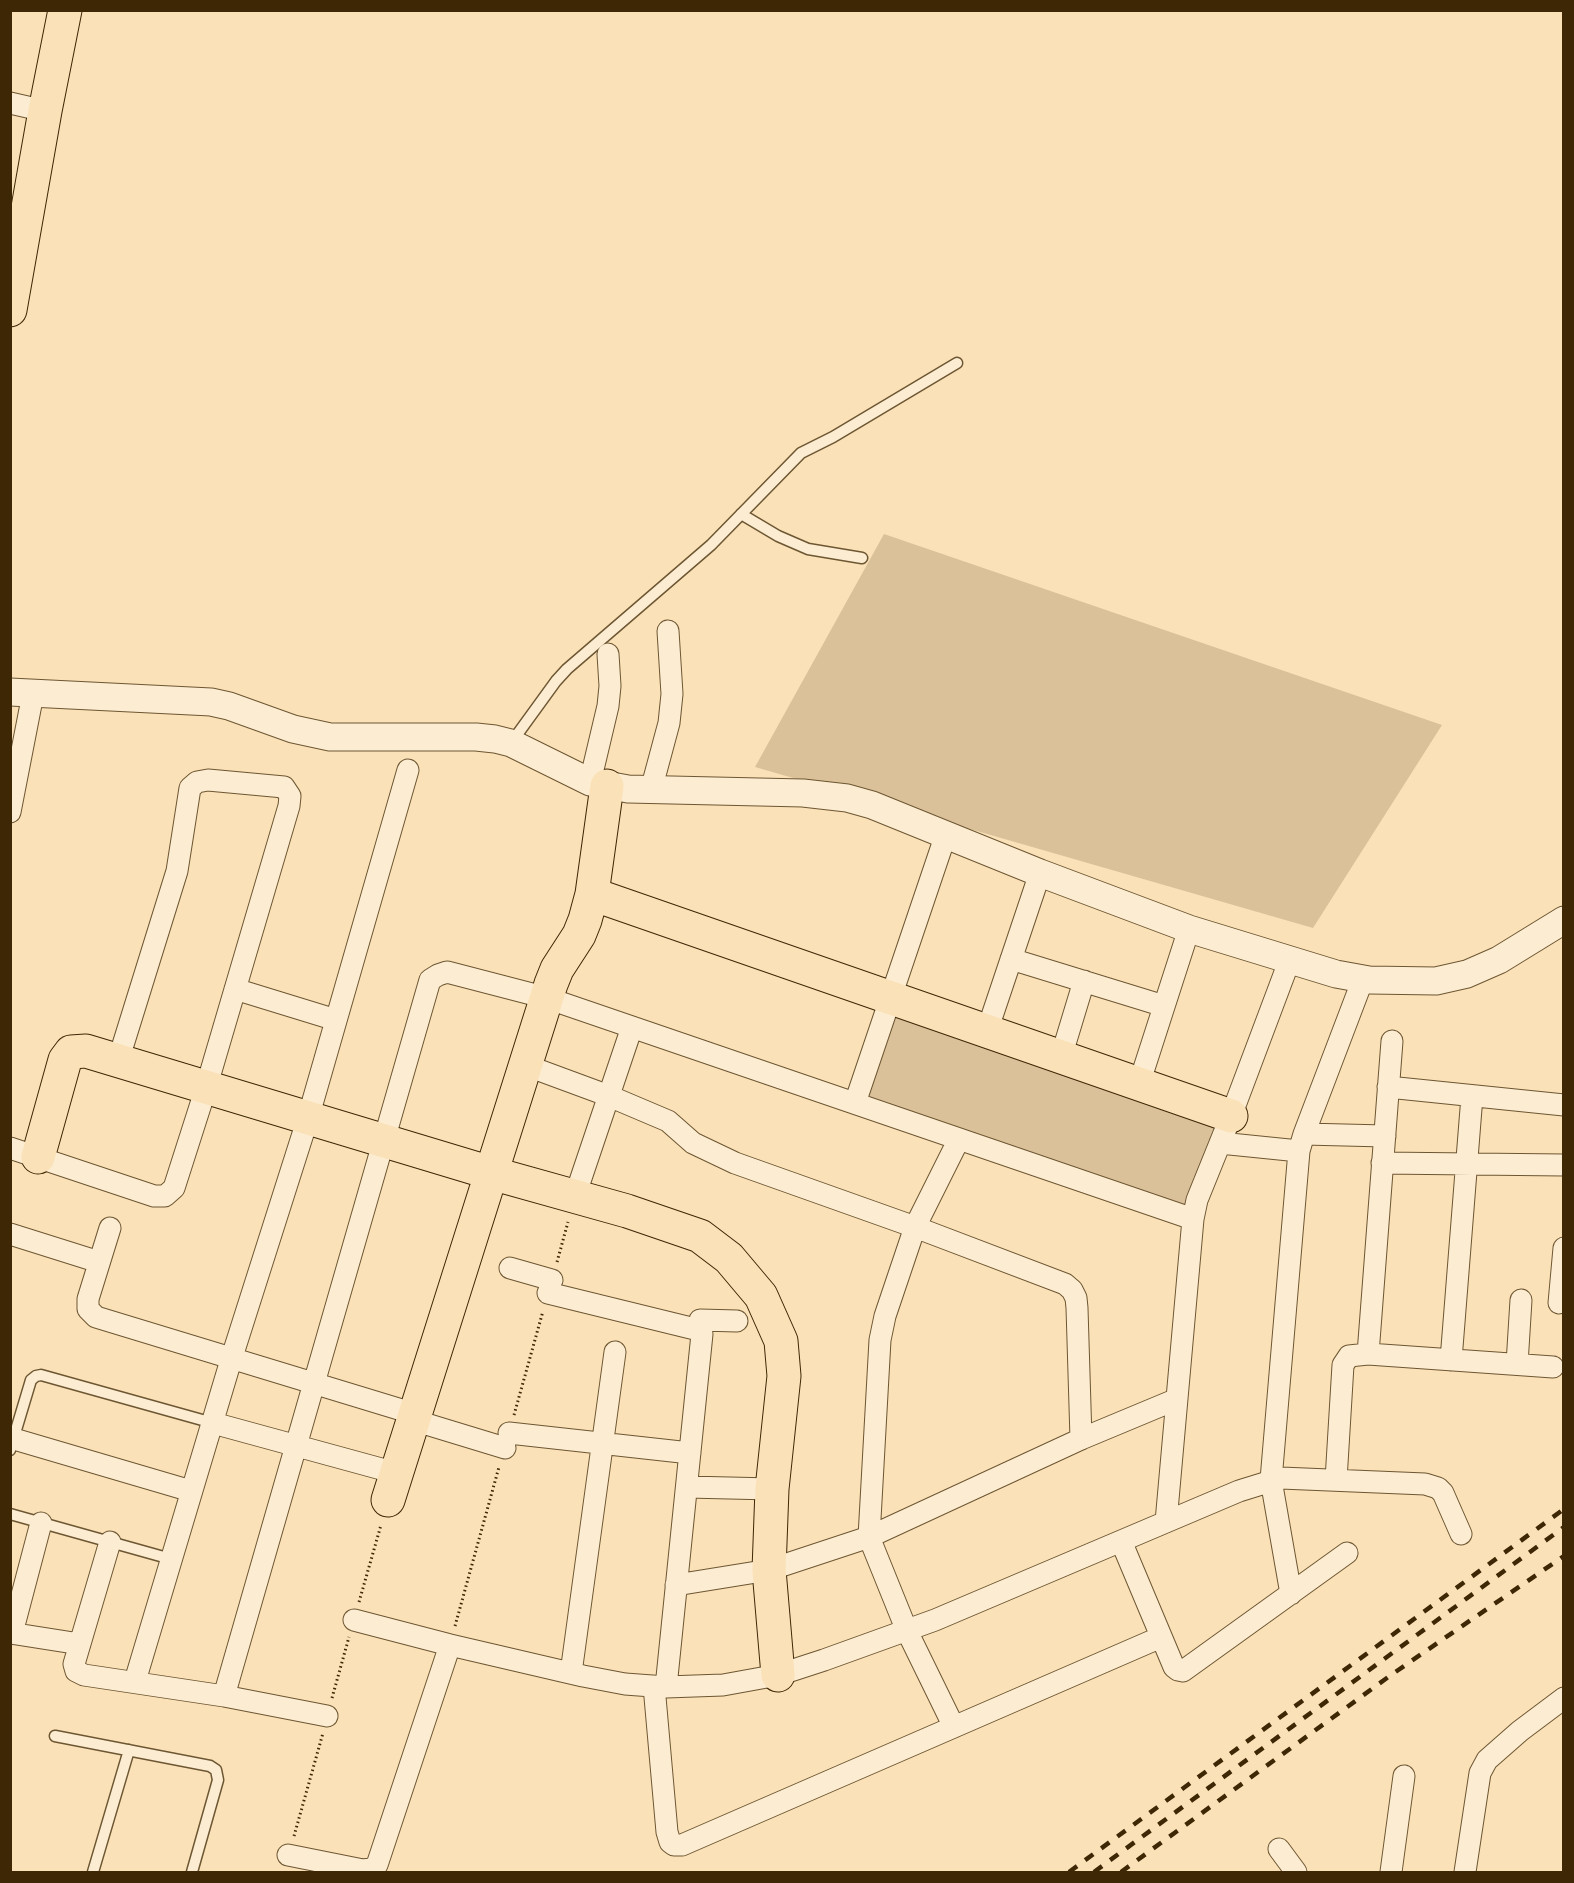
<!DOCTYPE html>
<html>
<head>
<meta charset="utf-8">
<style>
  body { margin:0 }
  #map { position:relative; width:1574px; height:1883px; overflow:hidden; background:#fae1b8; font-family:"IM FELL French Canon",serif }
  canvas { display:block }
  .frame { position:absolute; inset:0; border:12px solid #3e2705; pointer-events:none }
</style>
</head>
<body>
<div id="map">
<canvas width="1574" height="1883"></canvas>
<div class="frame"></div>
</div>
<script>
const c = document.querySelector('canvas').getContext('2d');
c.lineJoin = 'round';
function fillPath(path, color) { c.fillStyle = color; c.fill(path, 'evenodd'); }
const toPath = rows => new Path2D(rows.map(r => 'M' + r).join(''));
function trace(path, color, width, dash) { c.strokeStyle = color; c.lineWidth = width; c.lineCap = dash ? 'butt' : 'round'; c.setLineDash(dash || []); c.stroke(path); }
fillPath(toPath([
  [884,534,1442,725,1313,928,755,767],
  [891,997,1231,1116,1193,1219,855,1103]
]), '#dac19a');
const service = toPath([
  [741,514,778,536,808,549,862,558],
  [511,743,556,681,567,669,711,545,801,453,833,437,957,363],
  [10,1450,31,1380,36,1376,41,1375,213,1423],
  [10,1514,171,1559],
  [55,1736,210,1766,216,1770,218,1780,192,1872],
  [93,1872,129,1750]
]);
const minor = toPath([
  [10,103,45,111],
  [590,782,608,706,610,686,608,654],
  [651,790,669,723,672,694,668,631],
  [10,812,33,694],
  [1011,959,1164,1006],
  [235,989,336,1020],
  [987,1031,1040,873],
  [1061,1057,1084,981],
  [525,1065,609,1096,668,1121,693,1143,735,1163,915,1227,1065,1284,1072,1290,1076,1298,1077,1308,1081,1439],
  [1139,1084,1189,929],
  [1388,1087,1564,1105],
  [855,1103,946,834],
  [1304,1134,1385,1136],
  [1220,1143,1299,1151],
  [10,1148,154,1196,165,1196,174,1188,206,1088,289,806,290,796,284,787,208,780,197,782,190,788,177,871,118,1061],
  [1382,1163,1564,1165],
  [575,1196,632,1027],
  [110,1228,88,1299,88,1309,96,1317,415,1414],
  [10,1234,99,1262],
  [510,1268,552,1280],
  [548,1293,699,1330,702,1334,666,1687],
  [1559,1303,1564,1248],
  [699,1330,700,1320,737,1321],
  [1368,1354,1392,1041],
  [1451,1360,1472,1096],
  [1517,1364,1521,1300],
  [413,1420,505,1448],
  [213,1423,396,1473],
  [509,1433,690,1453],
  [14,1439,191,1491],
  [1336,1480,1343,1365,1349,1356,1368,1354,1553,1367],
  [687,1487,772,1489],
  [1166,1522,1193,1219,1197,1200,1231,1116,1290,959],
  [1121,1541,1174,1667,1178,1670,1183,1671,1347,1553],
  [110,1542,74,1664,76,1671,84,1675,224,1696,327,1716],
  [676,1585,769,1570,869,1537,1081,1439,1177,1399],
  [1291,1594,1271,1480,1299,1151,1304,1134,1363,979],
  [354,1620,450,1645,583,1676,625,1684,666,1687,723,1685,778,1675,824,1660,935,1620,1239,1491,1281,1478,1425,1484,1438,1488,1443,1493,1461,1534],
  [10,1633,80,1644],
  [12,1633,41,1523],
  [571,1673,615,1352],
  [135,1681,231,1360,308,1118,408,770],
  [654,1686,667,1832,670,1842,674,1845,682,1845,1161,1637],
  [224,1696,430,980,438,975,447,972,547,998,1193,1219],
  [954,1727,907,1631,869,1537,880,1340,885,1316,915,1227,959,1139],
  [1279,1849,1296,1872],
  [288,1855,363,1870,371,1869,377,1865,450,1645],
  [1391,1872,1404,1776],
  [1465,1872,1480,1773,1487,1760,1520,1731,1564,1698]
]);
const tertiary = toPath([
  [10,692,211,702,229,706,293,729,330,737,476,737,495,739,511,743,590,782,628,789,803,793,847,798,872,805,1040,873,1189,929,1336,974,1369,980,1436,981,1467,974,1499,960,1564,920]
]);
const primary = toPath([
  [10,310,45,111,65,10],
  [592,894,1231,1116],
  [38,1157,65,1060,71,1052,86,1051,491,1173,627,1211,700,1236,729,1258,761,1296,781,1341,784,1376,772,1489,769,1570,778,1675],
  [388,1500,551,984,557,969,579,935,585,920,592,894,607,786]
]);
trace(service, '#6d5632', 13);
trace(minor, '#6d5632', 23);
trace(tertiary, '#6d5632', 29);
trace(primary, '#3e2705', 35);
trace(toPath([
  [557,1262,568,1222],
  [514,1415,543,1311],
  [359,1602,381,1525],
  [455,1626,499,1467],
  [332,1698,349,1637],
  [294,1836,323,1733]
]), '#3e2705', 3, [1.5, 3]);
trace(service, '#fcecd1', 10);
trace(minor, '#fcecd1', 21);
trace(tertiary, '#fcecd1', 27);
trace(primary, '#fae1b8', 33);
trace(toPath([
  [1069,1872,1564,1509],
  [1094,1872,1564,1527],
  [1121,1872,1391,1675,1564,1556]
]), '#3e2705', 4.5, [10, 10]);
</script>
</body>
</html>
